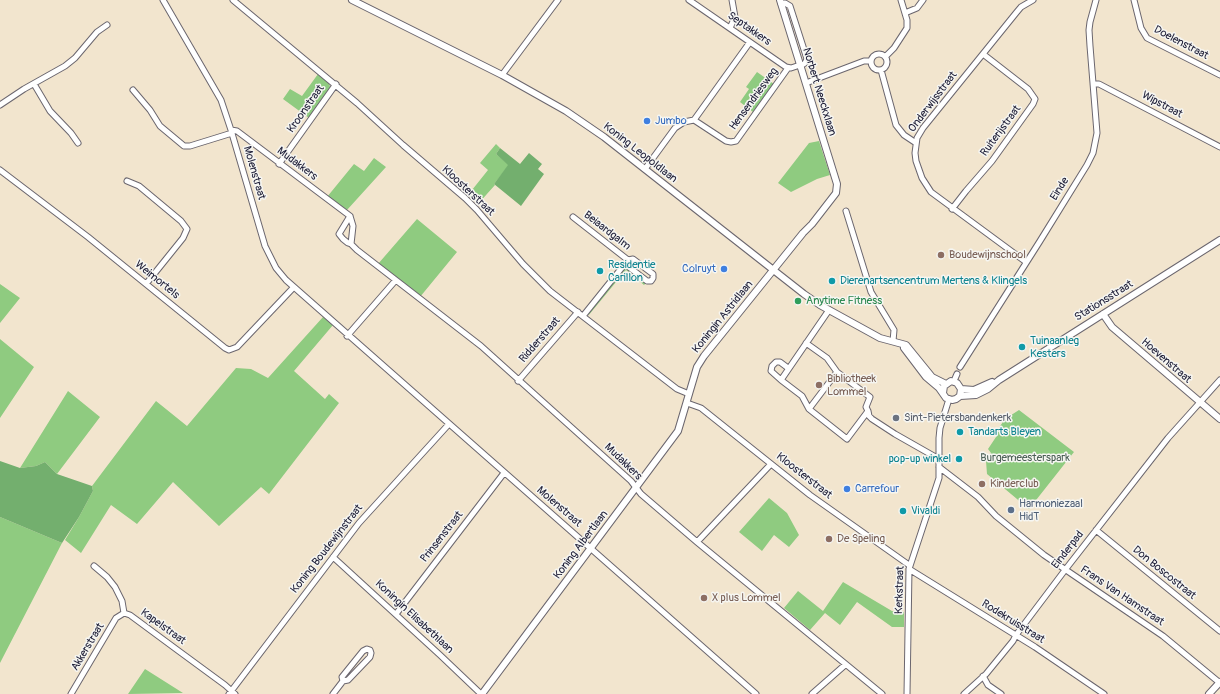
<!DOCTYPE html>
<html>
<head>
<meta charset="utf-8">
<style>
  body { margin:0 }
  canvas { display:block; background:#f2e5ce }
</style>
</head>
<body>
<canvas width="1220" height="694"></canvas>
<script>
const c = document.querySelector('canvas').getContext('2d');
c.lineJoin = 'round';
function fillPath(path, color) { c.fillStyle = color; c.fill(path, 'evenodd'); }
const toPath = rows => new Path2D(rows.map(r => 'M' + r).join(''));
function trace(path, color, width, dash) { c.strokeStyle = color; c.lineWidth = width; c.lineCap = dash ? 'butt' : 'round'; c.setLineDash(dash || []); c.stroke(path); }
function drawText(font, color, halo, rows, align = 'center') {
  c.font = font + ' Pangolin,sans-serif'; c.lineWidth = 3; c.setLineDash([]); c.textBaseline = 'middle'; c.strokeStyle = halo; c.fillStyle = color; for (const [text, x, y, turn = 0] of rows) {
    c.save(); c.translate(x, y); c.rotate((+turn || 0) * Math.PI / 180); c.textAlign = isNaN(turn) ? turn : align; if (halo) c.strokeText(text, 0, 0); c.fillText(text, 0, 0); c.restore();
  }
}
fillPath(toPath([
  [757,72,774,84,753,112,740,102,749,89,746,87],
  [318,74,328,82,330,86,329,90,309,118,283,99,290,89,302,96],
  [819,141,830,175,817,179,791,192,778,183,809,143],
  [496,144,500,148,496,154,509,165,494,184,495,185,478,204,468,195,488,170,480,163],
  [374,158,386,167,347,210,327,197,354,164,364,171],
  [417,219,457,252,420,297,378,264],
  [626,267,646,283,644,285,626,270,588,316,590,311],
  [0,284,20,298,0,323],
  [323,317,333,325,294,371,325,399,329,394,339,403,269,494,261,487,219,526,173,482,137,524,111,505,81,553,65,540,79,517,93,491,92,486,156,401,187,426,236,368,251,369,268,378],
  [0,339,34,367,0,418],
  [68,391,100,417,57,474,45,462,36,466,20,468],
  [1019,410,1074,452,1029,509,987,474,986,461,991,453,988,449,998,434,996,432,1005,419],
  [769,498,787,513,799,535,789,547,774,535,762,551,739,532],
  [0,517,62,543,0,663],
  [843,582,892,611,904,612,904,627,892,627,857,602,840,625,825,613,810,630,784,608,798,591,823,611],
  [145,669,183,693,128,694]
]), '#8fcb80');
fillPath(toPath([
  [500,148,520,164,529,153,542,164,538,169,544,174,521,206,494,184,508,165,496,154],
  [0,461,20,468,36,466,45,462,57,474,92,486,93,491,79,517,62,543,0,517]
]), '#73af6e');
const minor = toPath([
  [163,0,221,100,231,130,265,246,276,268,286,280,756,694],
  [233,0,357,103,403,145,465,198,477,210,523,264,550,291,677,389,689,394],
  [689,0,786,67,791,68,800,65],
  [1134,0,1141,28,1147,38,1220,75],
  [781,4,785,3,790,6,807,59,805,63,800,66],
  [905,13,917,8,923,0],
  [730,28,735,17,732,0],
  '871 62a8 8 0 1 1 16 0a8 8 0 1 1-16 0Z',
  [885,57,894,48,907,28,907,20,901,0],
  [881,70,896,125,904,135,916,143],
  [502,75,558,0],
  [806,83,864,61,871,61],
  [34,84,50,111,71,133,78,143],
  [1093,84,1099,84,1220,147],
  [133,90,150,110,160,126,184,146,190,146,232,133],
  [0,105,24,89,65,66,75,58,97,32,107,25],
  [694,120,750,42],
  [231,130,237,131,350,216,353,226,351,244,357,250,481,346,631,481,641,494,697,542,882,694],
  [279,164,336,84],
  [645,169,675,128,684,122,694,120,726,141,731,142,736,141,788,68],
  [0,170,88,237,225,348,229,350,237,347,293,288],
  [127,181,139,186,181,221,187,229,183,238,146,284],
  [952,209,966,191,992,161,1033,104,1035,99,1028,89,983,54],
  [846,211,871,292,894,330,893,341],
  [350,216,339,234,343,239,348,243,351,244],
  [573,217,628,260,583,316],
  [1026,262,931,192,922,178,916,161,915,153,917,138,923,128,1016,13,1021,7,1033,0],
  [625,264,647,281,651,281,653,278,653,274,633,259,628,260],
  [347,336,395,281],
  [960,367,1040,241,1087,165,1093,153,1097,133,1090,46,1089,30,1090,22,1096,0],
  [788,368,780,362,776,362,772,366,771,371,781,380,829,310],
  [781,380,802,396,809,409,847,439,868,411,866,407,870,397,837,372,827,358,806,343],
  [518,381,578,312],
  [954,381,957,374],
  [687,403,701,408,810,495,909,565],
  [809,409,837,372],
  [868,411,869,416,872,419,895,434,939,459],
  [939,467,978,497,996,516,1044,555,1163,636,1220,683],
  [1096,530,1220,631],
  [697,542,771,464],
  [333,557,440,655,481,694],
  [94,566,107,577,115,587,122,601,124,613],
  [909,569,1035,647,1104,694],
  [124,613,130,615,176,649,225,685,235,694],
  [396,614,504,473],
  [983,676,988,685,1001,694],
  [71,694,116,618,124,613],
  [229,694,359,523,449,424],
  [333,694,343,681,348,680,370,657,371,653,370,650,367,649,363,651,342,677,343,681],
  [812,694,845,665],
  [907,694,909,569,939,478,939,438,940,428,949,399],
  [964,694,986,674,1013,641,1016,635,1065,570,1168,438,1220,380]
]);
const major = toPath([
  [352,0,502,75,566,111,604,137,804,294,820,305,880,338,906,345,932,377,946,384],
  [1103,314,1112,327,1220,419],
  [904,348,926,377,939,388,946,398,952,400,956,399,960,396,961,389,957,383,951,381,944,386,943,393],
  [961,389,974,390,992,382],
  [960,396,976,395,988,389,999,380,1220,240],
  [482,694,678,431,697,367,704,356,803,233,812,224,836,193,837,184,780,0],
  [1209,694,1220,682]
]);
trace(minor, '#6b666e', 7);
trace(major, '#6b666e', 8);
trace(minor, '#fff', 5);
trace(major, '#fff', 6);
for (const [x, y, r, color] of [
  [647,121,4,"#3f7fe0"],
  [941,255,4,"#8d6e63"],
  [724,269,4,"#3f7fe0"],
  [600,271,4,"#0f9aa8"],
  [832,281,4,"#0f9aa8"],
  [798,301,4,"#2e9e5b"],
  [1022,347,4,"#0f9aa8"],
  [819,385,4,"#8d6e63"],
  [896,418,4,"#6b7280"],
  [960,432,4,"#0f9aa8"],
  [959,459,4,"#0f9aa8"],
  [982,484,4,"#8d6e63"],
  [847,489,4,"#3f7fe0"],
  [1011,510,4,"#5c6f8a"],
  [903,511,4,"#0f9aa8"],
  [829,539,4,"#8d6e63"],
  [704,598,4,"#8d6e63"]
]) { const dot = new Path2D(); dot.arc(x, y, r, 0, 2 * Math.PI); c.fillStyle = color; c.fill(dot); trace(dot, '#f6f6f2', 1.5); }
drawText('11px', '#22223b', '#f6f6f2', [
  ["Septakkers",749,29,35],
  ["Doelenstraat",1181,43,28],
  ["Norbert Neeckxlaan",819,92,73],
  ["Hensendriesweg",754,99,-54],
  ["Onderwijsstraat",933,102,-53],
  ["Wipstraat",1162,105,28],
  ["Kroonstraat",306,109,-55],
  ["Ruiterijstraat",1001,131,-54],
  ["Koning Leopoldlaan",640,153,38],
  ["Mudakkers",297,164,37],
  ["Molenstraat",254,173,74],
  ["Einde",1060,189,-58],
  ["Kloosterstraat",468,191,43],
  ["Beiaardgalm",607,231,38],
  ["Weimortels",157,280,39],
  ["Stationsstraat",1104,301,-32],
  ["Koningin Astridlaan",723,317,-51],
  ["Ridderstraat",540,340,-49],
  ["Hoevenstraat",1166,361,41],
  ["Mudakkers",623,462,44],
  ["Kloosterstraat",804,476,38],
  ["Molenstraat",559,507,41],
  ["Prinsenstraat",442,537,-52],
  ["Koning Albertlaan",581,545,-53],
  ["Koning Boudewijnstraat",327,549,-52],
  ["Einderpad",1068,550,-52],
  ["Don Boscostraat",1164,573,39],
  ["Kerkstraat",900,590,-88],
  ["Frans Van Hamstraat",1122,596,34],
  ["Koningin Elisabethlaan",414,617,43],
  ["Rodekruisstraat",1013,622,32],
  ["Kapelstraat",163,627,36],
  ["Akkerstraat",88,647,-59]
]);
drawText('11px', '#366cbe', '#f6f6f2', [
  ["Jumbo",655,121],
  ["Colruyt",716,269,"right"],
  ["Carrefour",855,489]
], 'left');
drawText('11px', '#785e54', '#f6f6f2', [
  ["Boudewijnschool",949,255],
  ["Bibliotheek",827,379],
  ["Lommel",827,392],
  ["Kinderclub",990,484],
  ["De Speling",837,539],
  ["X plus Lommel",712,598]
], 'left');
drawText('11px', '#0d838f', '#f6f6f2', [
  ["Residentie",608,265],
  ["Carillon",608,278],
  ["Dierenartsencentrum Mertens & Klingels",840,281],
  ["Tuinaanleg",1030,341],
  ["Kesters",1030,354],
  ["Tandarts Bleyen",968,432],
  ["pop-up winkel",951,459,"right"],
  ["Vivaldi",911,511]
], 'left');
drawText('11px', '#27864d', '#f6f6f2', [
  ["Anytime Fitness",806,301]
], 'left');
drawText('11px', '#5b616d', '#f6f6f2', [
  ["Sint-Pietersbandenkerk",904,418]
], 'left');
drawText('11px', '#485d53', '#f6f6f2', [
  ["Burgemeesterspark",1025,458]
]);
drawText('11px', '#4e5e75', '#f6f6f2', [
  ["Harmoniezaal",1019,504],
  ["HidT",1019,517]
], 'left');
</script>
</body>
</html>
